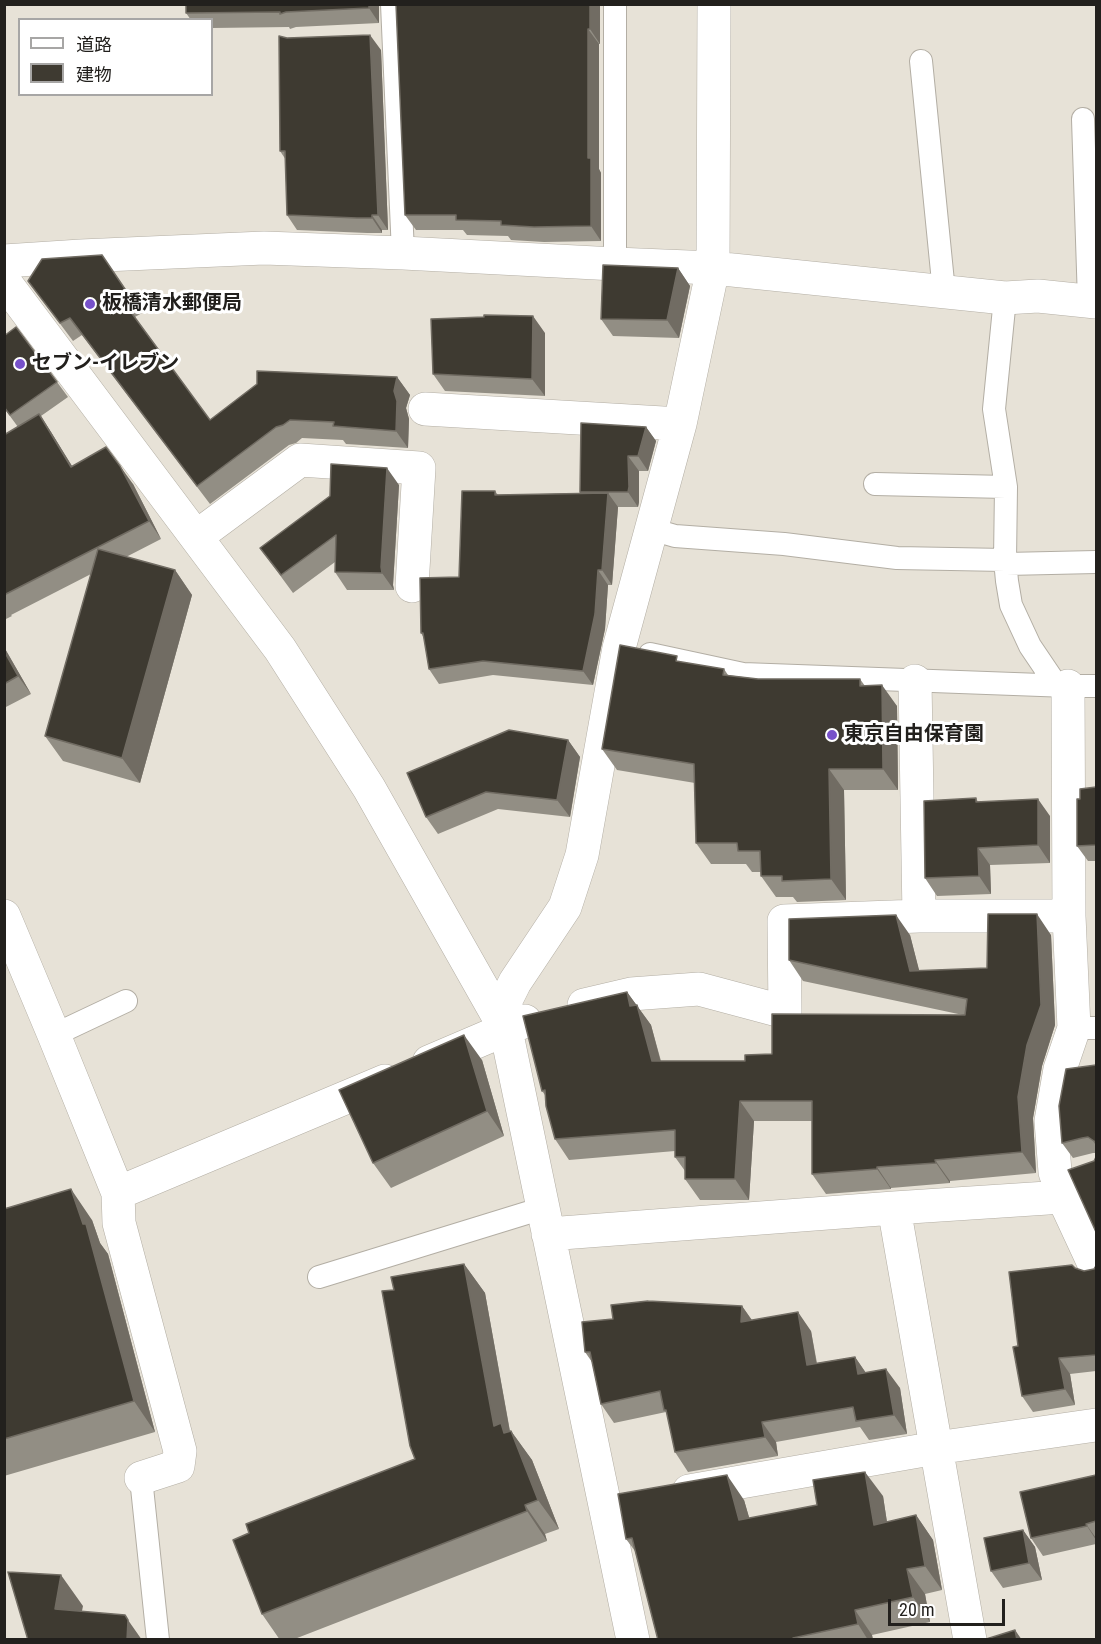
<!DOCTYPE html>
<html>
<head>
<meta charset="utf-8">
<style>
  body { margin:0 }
  #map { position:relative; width:1101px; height:1644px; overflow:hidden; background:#e7e2d7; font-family:"Roboto Condensed","Noto Sans JP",sans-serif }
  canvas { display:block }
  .frame { position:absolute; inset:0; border:6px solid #22201d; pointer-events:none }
  .legend { position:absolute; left:18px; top:18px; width:195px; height:78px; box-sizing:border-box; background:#fff; border:2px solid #a7a6a5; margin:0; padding:8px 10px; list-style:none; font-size:18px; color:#22201d }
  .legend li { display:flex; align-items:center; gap:12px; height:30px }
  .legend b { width:30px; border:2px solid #a7a6a5 }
  .scale { position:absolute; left:888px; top:1599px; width:117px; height:27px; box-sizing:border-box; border:3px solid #22201d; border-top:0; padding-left:8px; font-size:18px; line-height:21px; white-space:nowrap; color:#22201d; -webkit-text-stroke:4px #fff; paint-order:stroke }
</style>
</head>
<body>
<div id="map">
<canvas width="1101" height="1644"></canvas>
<div class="frame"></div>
<ul class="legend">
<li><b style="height:8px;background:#fff"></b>道路</li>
<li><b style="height:16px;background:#3e3a31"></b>建物</li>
</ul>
<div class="scale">20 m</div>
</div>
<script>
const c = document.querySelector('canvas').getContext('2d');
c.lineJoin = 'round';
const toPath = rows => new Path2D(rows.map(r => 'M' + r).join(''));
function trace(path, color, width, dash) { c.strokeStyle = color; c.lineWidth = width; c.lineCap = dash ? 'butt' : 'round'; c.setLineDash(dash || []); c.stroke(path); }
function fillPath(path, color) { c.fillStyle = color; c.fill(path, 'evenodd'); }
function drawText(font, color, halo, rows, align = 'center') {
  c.font = font + ' "Roboto Condensed","Noto Sans JP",sans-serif'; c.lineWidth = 6; c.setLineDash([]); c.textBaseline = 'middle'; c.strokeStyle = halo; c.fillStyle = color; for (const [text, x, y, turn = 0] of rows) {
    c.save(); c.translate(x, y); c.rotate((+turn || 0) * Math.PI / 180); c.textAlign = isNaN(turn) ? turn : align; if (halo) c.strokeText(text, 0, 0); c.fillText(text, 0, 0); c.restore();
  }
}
const service = toPath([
  [392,4,403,253],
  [921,61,944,292],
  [1083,119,1089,301],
  [615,264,615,4],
  [1005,298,994,409,1006,487,1005,560,1007,581,1011,605,1030,646,1057,686],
  [875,484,1006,487],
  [651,529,675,536,784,544,897,558,1005,560],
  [1006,564,1096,562],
  [650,654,743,674,1068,686,1096,686],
  [1074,1028,1096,1028],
  [54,1035,126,1001],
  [319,1277,543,1208],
  [141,1478,158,1640]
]);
const minor = toPath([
  [4,261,81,256,264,248,403,253,615,264,713,268,1005,298,1038,296,1096,302],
  [4,281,280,649,369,788,506,1030,633,1640],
  [425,409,680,424],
  [196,537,300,460,419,468,412,586],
  [915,681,919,916],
  [1068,686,1069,916,1074,1028,1060,1069,1051,1121,1055,1172,1063,1197,1096,1268],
  [4,916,54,1035,118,1193,385,1081],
  [584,1005,631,994,699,989,785,1012,784,921,919,916,1069,916],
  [506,1030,506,1000,515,982,565,907,582,855,619,648,680,424,713,268,714,4],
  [429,1062,525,1021],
  [118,1193,119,1223,180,1451,178,1466,141,1478],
  [894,1208,970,1640],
  [548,1234,894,1208,1063,1197],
  [689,1491,936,1448,1096,1425]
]);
trace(service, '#b3aea4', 24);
trace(minor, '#b3aea4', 34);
trace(service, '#fff', 22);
trace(minor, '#fff', 33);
fillPath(toPath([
  [379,4,379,23,296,27,290,29,289,27,212,28,212,20,191,20,186,13],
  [600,4,600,44,599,44,599,169,601,173,601,241,544,242,511,240,508,236,467,235,463,230,416,230,405,215],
  [287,38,381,50,388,230,382,230,382,233,367,233,297,230,287,215,286,160,280,151],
  [102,255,142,313,135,317,210,420,397,377,410,395,406,408,409,419,408,448,346,444,343,440,302,438,296,443,289,445,210,504,82,335,73,341,28,281],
  [678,268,690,286,679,338,613,336,601,319],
  [545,333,545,396,445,391,433,374],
  [57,382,68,397,41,416,51,432,72,466,133,484,161,539,126,557,175,570,192,595,140,783,63,761,45,736,91,574,11,615,12,616,4,620,4,435,18,427,4,408],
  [646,427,656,441,648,471,639,471,639,502,638,507,618,507,612,585,608,585,605,629,593,685,493,675,439,684,429,669,424,638,421,633,459,577,495,491,498,495,581,493,580,492],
  [399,485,393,585,394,590,347,590,335,572,335,562,293,593,260,548],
  [4,647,31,694,4,708],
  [681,662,724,669,728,675,758,679,860,679,865,686,897,706,898,790,844,790,846,900,797,902,793,897,776,897,761,876,761,872,752,872,746,864,711,864,696,843,695,783,617,770,602,749],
  [568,740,580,757,570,817,498,809,438,834,426,817],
  [1096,787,1096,861,1088,861,1077,846,1080,799],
  [976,798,978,802,1050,816,1050,863,990,865,991,894,937,896,925,878],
  [910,935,919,971,987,968,1051,935,1055,1025,1042,1066,1033,1118,1036,1173,950,1181,950,1183,891,1188,891,1189,826,1194,812,1174,812,1121,754,1121,749,1200,700,1200,685,1179,685,1171,675,1157,675,1151,569,1160,555,1139,545,1095,542,1091,627,992,651,1025,661,1061,745,1061,772,1054,963,1015,803,981,789,960],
  [482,1060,504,1136,391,1188,373,1163],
  [1096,1065,1096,1153,1093,1153,1073,1158,1062,1143],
  [4,1209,92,1220,100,1243,108,1254,155,1432,4,1476],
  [464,1264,485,1293,510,1431,511,1431,532,1460,559,1529,545,1534,547,1541,292,1640,280,1640,262,1614,249,1533,415,1459,394,1290],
  [1096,1266,1096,1371,1070,1374,1075,1405,1033,1412,1022,1396,1018,1346,1075,1268,1084,1271,1094,1269],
  [742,1306,752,1320,811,1331,817,1363,855,1357,866,1373,900,1388,907,1434,869,1440,860,1427,776,1442,778,1456,688,1472,675,1452,667,1414,666,1412,614,1423,601,1404,592,1362,585,1352],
  [1096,1475,1096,1544,1043,1556,1031,1538],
  [883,1496,887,1522,916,1515,933,1540,942,1590,925,1594,930,1622,872,1635,873,1640,658,1640,635,1551,626,1539,744,1500,749,1518],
  [1023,1530,1035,1547,1042,1580,1003,1588,991,1571]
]), '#928e84');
fillPath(toPath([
  [369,4,379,4,379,23,369,8],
  [590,4,600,4,600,44,590,29],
  [588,29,599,44,599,169,601,173,601,241,591,226,588,158],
  [370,35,381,50,388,230,378,215],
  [372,215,382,230,382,233,372,218],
  [678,268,690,286,679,338,667,320],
  [533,316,545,333,545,396,532,379],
  [397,377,410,395,406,408,409,419,408,448,396,431,394,391],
  [39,414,51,432,83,484,71,467],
  [646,427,656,441,648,471,638,456],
  [628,456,639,471,639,502,638,507,628,492],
  [120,466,133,484,161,539,149,521],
  [387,468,399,485,393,585,394,590,382,573,381,567],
  [608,493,618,507,612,585,602,570],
  [175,570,192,595,140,783,122,758],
  [598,570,608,585,605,629,593,685,583,671],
  [4,647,31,694,18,676,4,651],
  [882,685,897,706,898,790,883,769],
  [568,740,580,757,570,817,557,800],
  [829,769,844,790,846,900,831,879],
  [1038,799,1050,816,1050,863,1038,845],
  [978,848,990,865,991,894,979,876],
  [1037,914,1051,935,1055,1025,1042,1066,1033,1118,1036,1173,1022,1152,1018,1097],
  [896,915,910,935,924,989,910,971],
  [627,992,651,1025,666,1082,652,1061,630,1006],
  [464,1035,482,1060,504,1136,487,1111],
  [740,1101,754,1121,749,1200,735,1179],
  [935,1160,950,1181,950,1183,936,1163],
  [877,1167,891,1188,891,1189,877,1169],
  [71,1189,92,1220,100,1243,108,1254,155,1432,134,1401,83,1224],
  [464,1264,485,1293,511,1438,511,1431,532,1460,559,1529,538,1500,494,1426],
  [742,1306,755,1325,741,1322],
  [798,1312,811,1331,820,1384,807,1365],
  [855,1357,868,1376,858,1374],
  [1059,1358,1070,1374,1075,1405,1065,1389],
  [886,1369,900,1388,907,1434,894,1415],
  [762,1422,776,1442,778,1456,765,1437],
  [865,1472,883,1496,891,1549,874,1525],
  [727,1475,744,1500,757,1544,739,1520],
  [525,1505,545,1534,547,1541,527,1511],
  [916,1515,933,1540,942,1590,925,1566],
  [1086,1524,1096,1538,1096,1540,1087,1526],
  [1023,1530,1035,1547,1042,1580,1029,1563],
  [907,1569,925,1594,930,1622,913,1597],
  [61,1575,83,1606,76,1640,55,1609],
  [855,1610,872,1635,873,1640,868,1640,858,1624],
  [128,1620,142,1640,127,1640],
  [1015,1630,1022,1640,1017,1640]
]), '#716c63');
const building = toPath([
  [186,4,369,4,369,8,286,12,280,14,280,12,186,13,186,4],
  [396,4,590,4,590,29,588,29,588,158,591,158,591,226,534,227,501,225,501,221,456,220,456,215,405,215,396,4],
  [370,35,378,215,372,215,372,218,357,218,287,215,285,151,280,151,279,36,287,38,370,35],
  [102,255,129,295,122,300,210,420,257,384,257,371,397,377,394,391,397,401,396,431,333,426,334,422,290,420,283,425,276,427,197,486,70,318,60,323,28,281,42,259,102,255],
  [603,265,678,268,667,320,601,319,603,265],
  [484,315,533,316,532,379,433,374,431,319,484,317,484,315],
  [16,327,57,382,10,415,4,407,4,336,16,327],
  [39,414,71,467,106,447,120,466,149,521,4,595,4,435,39,414],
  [581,423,646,427,638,456,628,456,629,487,628,492,580,492,581,423],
  [331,464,387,468,381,567,382,573,335,572,336,535,281,575,260,548,330,496,331,464],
  [462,491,495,491,495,495,608,493,602,570,598,570,595,614,583,671,483,661,429,669,423,633,421,633,420,578,459,577,462,491],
  [98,549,175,570,122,758,45,736,98,549],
  [620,645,677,656,676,661,724,669,723,675,758,679,860,679,860,686,882,685,883,769,829,769,831,879,782,881,782,876,761,876,760,851,738,851,737,843,696,843,694,764,602,749,620,645],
  [4,651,18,676,4,684,4,651],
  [509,730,568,740,557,800,486,792,426,817,407,773,509,730],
  [1096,787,1096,845,1077,846,1077,799,1080,799,1080,789,1096,787],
  [976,798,976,802,1038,799,1038,845,978,848,979,876,925,878,924,801,976,798],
  [988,914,1037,914,1041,1005,1027,1045,1018,1097,1022,1152,935,1160,936,1163,877,1167,877,1169,812,1174,812,1101,740,1101,735,1179,685,1179,685,1157,675,1157,675,1130,555,1139,546,1106,545,1090,542,1091,523,1016,627,992,630,1006,637,1005,652,1061,745,1061,745,1055,772,1054,772,1014,965,1015,967,999,789,960,789,919,896,915,910,971,987,968,988,914],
  [464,1035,487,1111,373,1163,339,1090,464,1035],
  [1096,1065,1096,1144,1094,1141,1088,1137,1082,1138,1062,1143,1059,1106,1066,1069,1096,1065],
  [1096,1157,1096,1232,1068,1170,1094,1161,1096,1157],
  [71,1189,83,1224,86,1224,134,1401,4,1439,4,1209,71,1189],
  [464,1264,494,1426,501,1423,504,1433,511,1431,538,1500,525,1505,527,1511,262,1614,233,1540,249,1533,246,1524,415,1459,410,1446,382,1291,394,1290,391,1277,464,1264],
  [1072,1265,1075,1268,1084,1271,1094,1269,1096,1266,1096,1355,1059,1358,1065,1389,1022,1396,1013,1347,1018,1346,1009,1272,1072,1265],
  [648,1301,742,1306,741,1322,798,1312,807,1365,855,1357,858,1374,886,1369,894,1415,856,1421,853,1407,762,1422,765,1437,675,1452,666,1410,664,1410,660,1391,601,1404,590,1352,585,1352,582,1322,613,1319,611,1305,648,1301],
  [865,1472,874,1525,916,1515,925,1566,907,1569,913,1597,855,1610,858,1624,793,1638,793,1640,658,1640,632,1538,626,1539,618,1494,727,1475,739,1520,817,1505,813,1480,865,1472],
  [1096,1475,1096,1521,1086,1524,1087,1526,1031,1538,1020,1492,1096,1475],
  [1023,1530,1029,1563,991,1571,984,1538,1023,1530],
  [8,1572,61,1575,55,1609,125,1615,128,1620,127,1640,28,1640,8,1572],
  [1015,1630,1017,1640,983,1640,1015,1630]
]);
fillPath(building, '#3e3a31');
trace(building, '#716c63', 1.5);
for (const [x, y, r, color] of [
  [90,304,6,"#7751ca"],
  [20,364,6,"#7751ca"],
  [832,735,6,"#7751ca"]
]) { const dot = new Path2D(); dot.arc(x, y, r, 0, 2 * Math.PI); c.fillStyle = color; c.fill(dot); trace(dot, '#fff', 2); }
drawText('bold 20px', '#22201d', '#fff', [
  ["板橋清水郵便局",102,304],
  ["セブン-イレブン",32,364],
  ["東京自由保育園",844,735]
], 'left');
</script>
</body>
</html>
